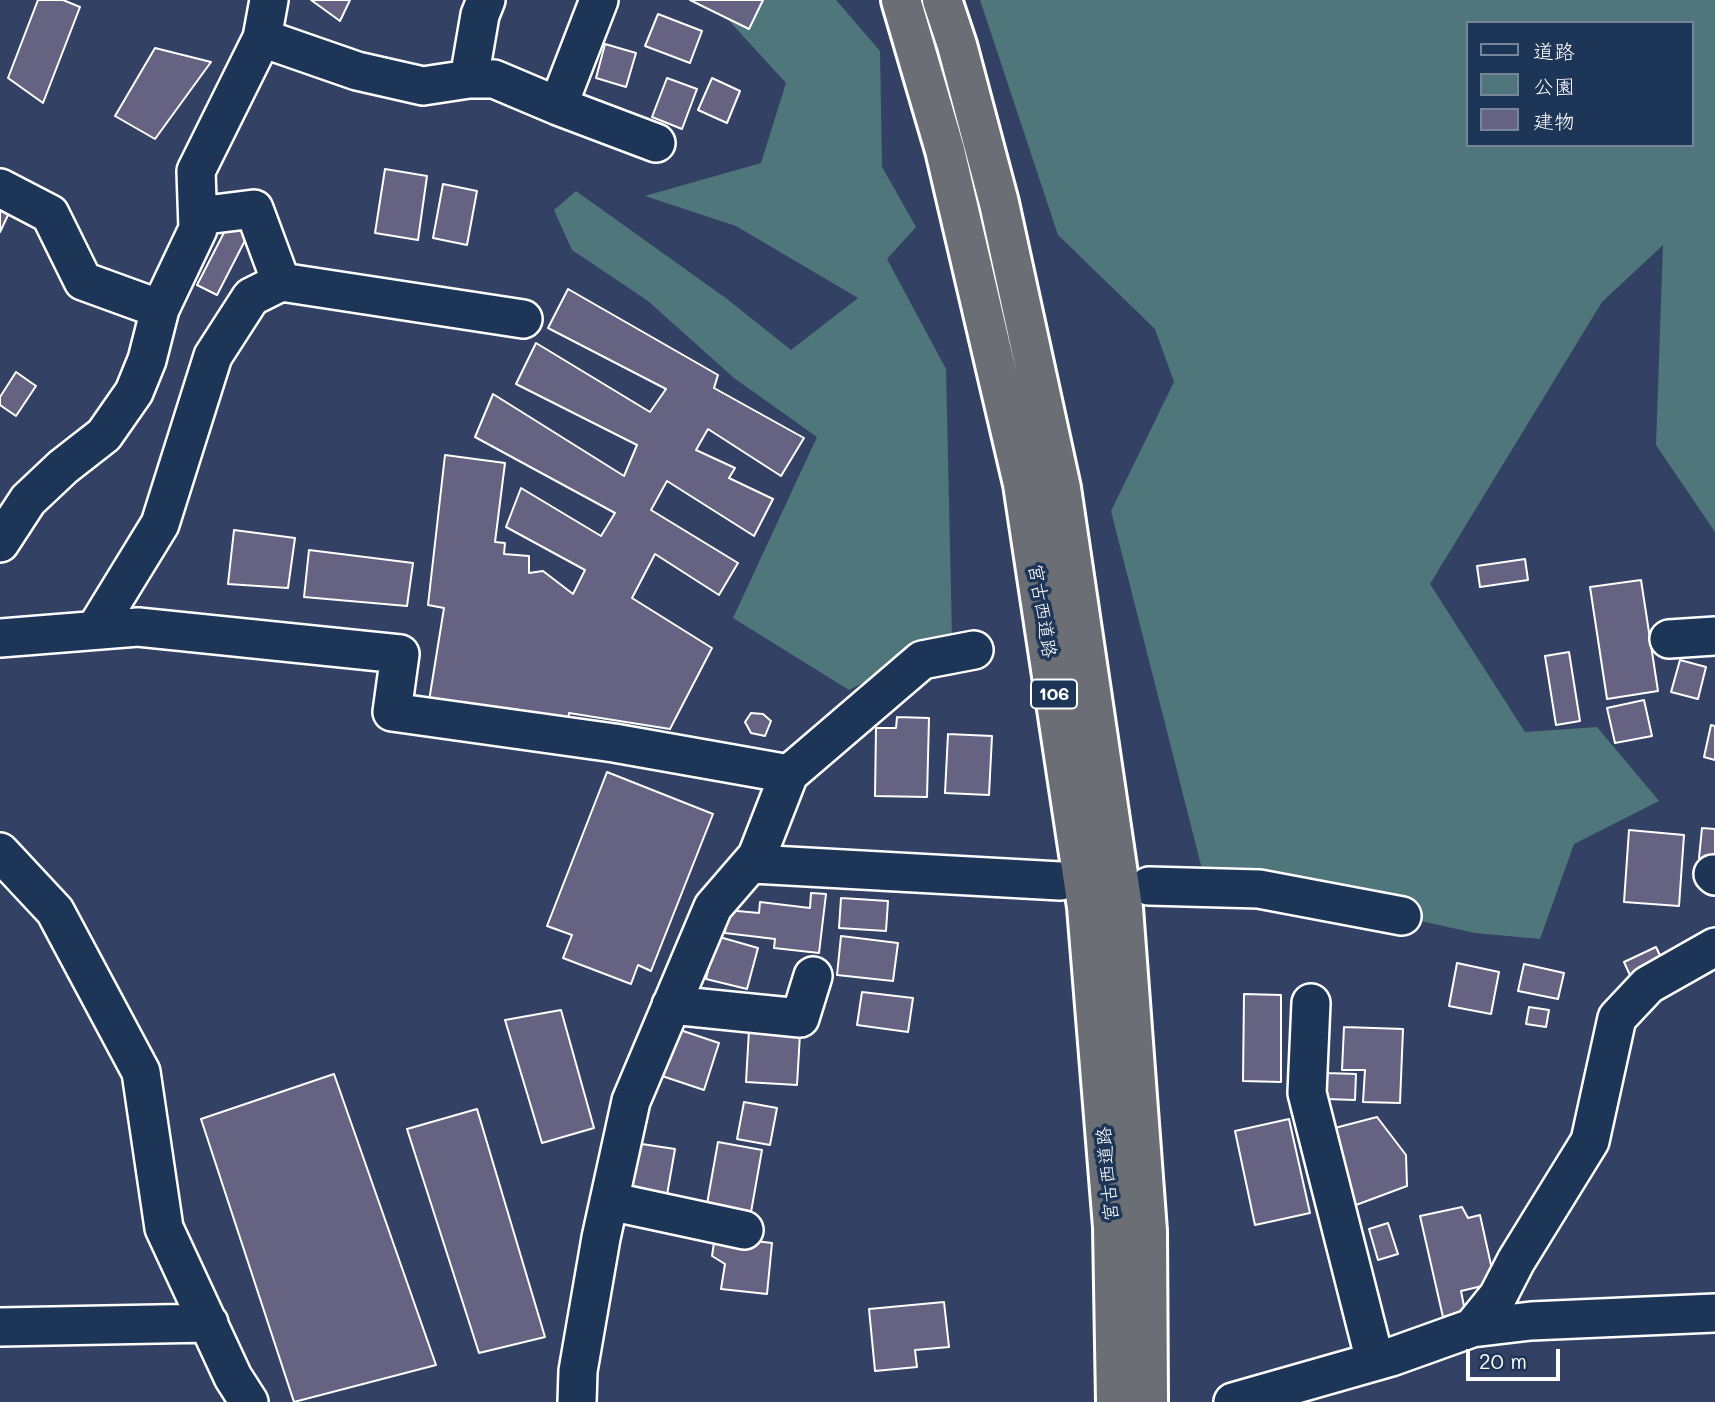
<!DOCTYPE html>
<html>
<head>
<meta charset="utf-8">
<style>
  body { margin:0 }
  #map { position:relative; width:1715px; height:1402px; overflow:hidden; background:#334264; font-family:Mali,"Klee One",sans-serif }
  canvas { display:block }
  .legend { position:absolute; left:1466px; top:21px; width:228px; height:126px; box-sizing:border-box; background:#1d3557; border:2px solid #77869a; margin:0; padding:9px 12px; list-style:none; font-size:21px; color:#fff }
  .legend li { display:flex; align-items:center; gap:14px; height:35px }
  .legend b { width:35px; border:2px solid #77869a }
  .scale { position:absolute; left:1466px; top:1349px; width:94px; height:32px; box-sizing:border-box; border:4px solid #fff; border-top:0; padding-left:9px; font-size:21px; line-height:24px; white-space:nowrap; color:#fff; -webkit-text-stroke:5px #1d3557; paint-order:stroke }
</style>
</head>
<body>
<div id="map">
<canvas width="1715" height="1402"></canvas>
<ul class="legend">
<li><b style="height:9px;background:#1d3557"></b>道路</li>
<li><b style="height:19px;background:#4f767a"></b>公園</li>
<li><b style="height:19px;background:#656282"></b>建物</li>
</ul>
<div class="scale">20 m</div>
</div>
<script>
const c = document.querySelector('canvas').getContext('2d');
c.lineJoin = 'round';
function fillPath(path, color) { c.fillStyle = color; c.fill(path, 'evenodd'); }
const toPath = rows => new Path2D(rows.map(r => 'M' + r).join(''));
function trace(path, color, width, dash) { c.strokeStyle = color; c.lineWidth = width; c.lineCap = dash ? 'butt' : 'round'; c.setLineDash(dash || []); c.stroke(path); }
function drawText(font, color, halo, rows, align = 'center') {
  c.font = font + ' Mali,"Klee One",sans-serif'; c.lineWidth = 7; c.setLineDash([]); c.textBaseline = 'middle'; c.strokeStyle = halo; c.fillStyle = color; for (const [text, x, y, turn = 0] of rows) {
    c.save(); c.translate(x, y); c.rotate((+turn || 0) * Math.PI / 180); c.textAlign = isNaN(turn) ? turn : align; if (halo) c.strokeText(text, 0, 0); c.fillText(text, 0, 0); c.restore();
  }
}
fillPath(toPath([
  [710,0,836,0,880,51,882,167,916,227,887,259,946,369,952,637,849,690,733,618,817,437,734,378,648,301,572,250,554,210,576,191,727,299,791,350,858,298,736,226,645,196,761,163,786,83],
  [980,0,1715,0,1715,532,1656,445,1663,245,1602,302,1430,584,1525,732,1597,727,1659,801,1574,844,1540,939,1475,933,1203,873,1111,511,1174,382,1155,329,1058,235],
  [1468,23,1692,23,1692,145,1468,145]
]), '#4f767a');
const building = toPath([
  [38,0,63,0,80,7,43,103,8,78,38,0],
  [311,0,350,0,340,21,311,0],
  [690,0,763,0,749,29,690,0],
  [658,14,702,31,690,63,645,46,658,14],
  [605,44,636,53,626,87,596,78,605,44],
  [155,48,211,62,155,139,115,116,155,48],
  [667,78,697,89,682,129,652,117,667,78],
  [712,78,740,91,727,123,698,110,712,78],
  [385,169,427,176,418,240,375,233,385,169],
  [443,184,477,191,467,245,433,238,443,184],
  [0,211,9,213,0,232,0,211],
  [232,217,252,227,217,295,197,285,232,217],
  [568,289,718,375,714,388,804,438,781,476,708,429,696,450,735,468,729,478,773,499,754,536,667,481,651,510,738,563,719,595,655,554,632,598,712,648,670,729,569,713,568,726,521,724,522,711,429,701,444,608,428,605,445,455,505,463,495,542,505,543,504,554,529,556,529,573,543,571,573,594,585,570,506,527,521,488,601,536,615,513,475,437,493,394,624,476,637,445,516,384,536,343,650,412,666,389,548,328,568,289],
  [16,372,36,386,16,416,0,405,0,397,16,372],
  [234,530,295,538,288,588,228,584,234,530],
  [309,550,413,563,407,606,304,597,309,550],
  [1525,559,1528,580,1480,587,1477,566,1525,559],
  [1641,580,1658,691,1607,699,1590,587,1641,580],
  [1569,652,1580,721,1556,725,1545,656,1569,652],
  [1680,660,1706,667,1698,699,1671,692,1680,660],
  [1644,700,1652,736,1615,743,1607,708,1644,700],
  [751,713,763,714,771,721,765,736,751,733,745,722,751,713],
  [897,717,929,718,927,797,875,796,876,728,896,728,897,717],
  [1711,725,1715,726,1715,760,1704,757,1711,725],
  [948,734,992,736,989,795,945,793,948,734],
  [607,772,713,814,651,971,638,965,631,984,563,958,572,935,547,926,607,772],
  [1702,828,1715,829,1715,859,1699,858,1702,828],
  [1629,830,1684,835,1679,906,1624,902,1629,830],
  [811,893,826,894,819,953,774,948,775,939,725,933,727,910,759,913,760,902,810,908,811,893],
  [841,898,888,901,886,931,839,928,841,898],
  [716,936,758,948,747,989,706,979,716,936],
  [841,936,898,943,893,981,837,975,841,936],
  [1656,947,1666,968,1634,984,1624,962,1656,947],
  [1457,963,1499,972,1491,1014,1449,1006,1457,963],
  [1524,964,1564,973,1558,999,1518,991,1524,964],
  [862,992,913,998,908,1032,857,1025,862,992],
  [1244,994,1281,995,1281,1082,1243,1081,1244,994],
  [1529,1007,1549,1010,1546,1027,1526,1024,1529,1007],
  [561,1010,594,1128,542,1143,505,1020,561,1010],
  [1344,1027,1403,1029,1400,1103,1363,1102,1365,1070,1342,1070,1344,1027],
  [677,1029,719,1043,704,1090,662,1076,677,1029],
  [749,1030,800,1034,797,1085,746,1082,749,1030],
  [1327,1073,1356,1074,1355,1100,1326,1099,1327,1073],
  [334,1074,436,1365,294,1402,201,1119,334,1074],
  [744,1102,777,1108,770,1145,737,1139,744,1102],
  [477,1109,545,1337,479,1353,407,1129,477,1109],
  [1377,1117,1406,1155,1407,1186,1356,1205,1331,1129,1377,1117],
  [1289,1119,1310,1213,1255,1225,1235,1131,1289,1119],
  [718,1142,762,1150,751,1212,707,1204,718,1142],
  [635,1143,675,1149,667,1195,628,1189,635,1143],
  [1462,1207,1468,1218,1480,1215,1495,1283,1461,1291,1465,1311,1443,1317,1420,1216,1462,1207],
  [1388,1223,1398,1254,1378,1260,1369,1229,1388,1223],
  [715,1236,772,1243,767,1294,721,1289,725,1264,712,1256,715,1236],
  [944,1302,949,1347,915,1350,917,1367,875,1371,869,1309,944,1302]
]);
fillPath(building, '#656282');
trace(building, '#fff', 2);
const minor = toPath([
  [486,0,480,15,469,79,494,79,558,106,656,143],
  [262,38,357,71,423,86,469,79],
  [558,106,599,0],
  [0,188,50,214,83,281,160,309],
  [198,216,254,209,281,282],
  [0,543,28,500,63,467,104,435,134,392,147,360,160,309,198,229,196,171,262,38,269,0],
  [95,630,160,524,213,356,251,297,281,282,523,319],
  [0,638,138,627,400,654,392,712,614,743,789,774],
  [1669,639,1715,636],
  [0,852,55,911,141,1072,164,1228,233,1377,249,1402],
  [753,864,1060,881],
  [1713,874,1715,876],
  [1149,886,1259,889,1402,916],
  [1311,1003,1307,1093,1375,1361],
  [671,1005,800,1018,813,976],
  [609,1201,744,1230],
  [0,1327,209,1323],
  [1472,1328,1498,1296,1516,1261,1590,1141,1617,1018,1648,985,1715,947],
  [577,1402,578,1371,601,1238,631,1101,713,907,757,856,789,774,922,660,974,650],
  [1233,1402,1391,1357,1472,1328,1531,1321,1715,1313]
]);
const highway = toPath([
  [901,0,945,150,1023,484,1087,907,1113,1227,1116,1402],
  [942,0,957,45,999,203,1061,488,1123,908,1147,1231,1148,1402]
]);
trace(minor, '#fff', 42);
trace(highway, '#fff', 44);
trace(minor, '#1d3557', 37);
trace(highway, '#6b6f75', 38);
for (const [x, y, w] of [
  [1054,694,46]
]) { const box = new Path2D(); box.roundRect(x - w / 2, y - 14.5, w, 29, 5); c.fillStyle = '#1d3557'; c.fill(box); trace(box, '#fff', 2); }
drawText('bold 18px', '#fff', null, [
  ["106",1054,694]
]);
drawText('19px', '#fff', '#1d3557', [
  ["宮古西道路",1042,611,81],
  ["宮古西道路",1108,1174,-95]
]);
</script>
</body>
</html>
